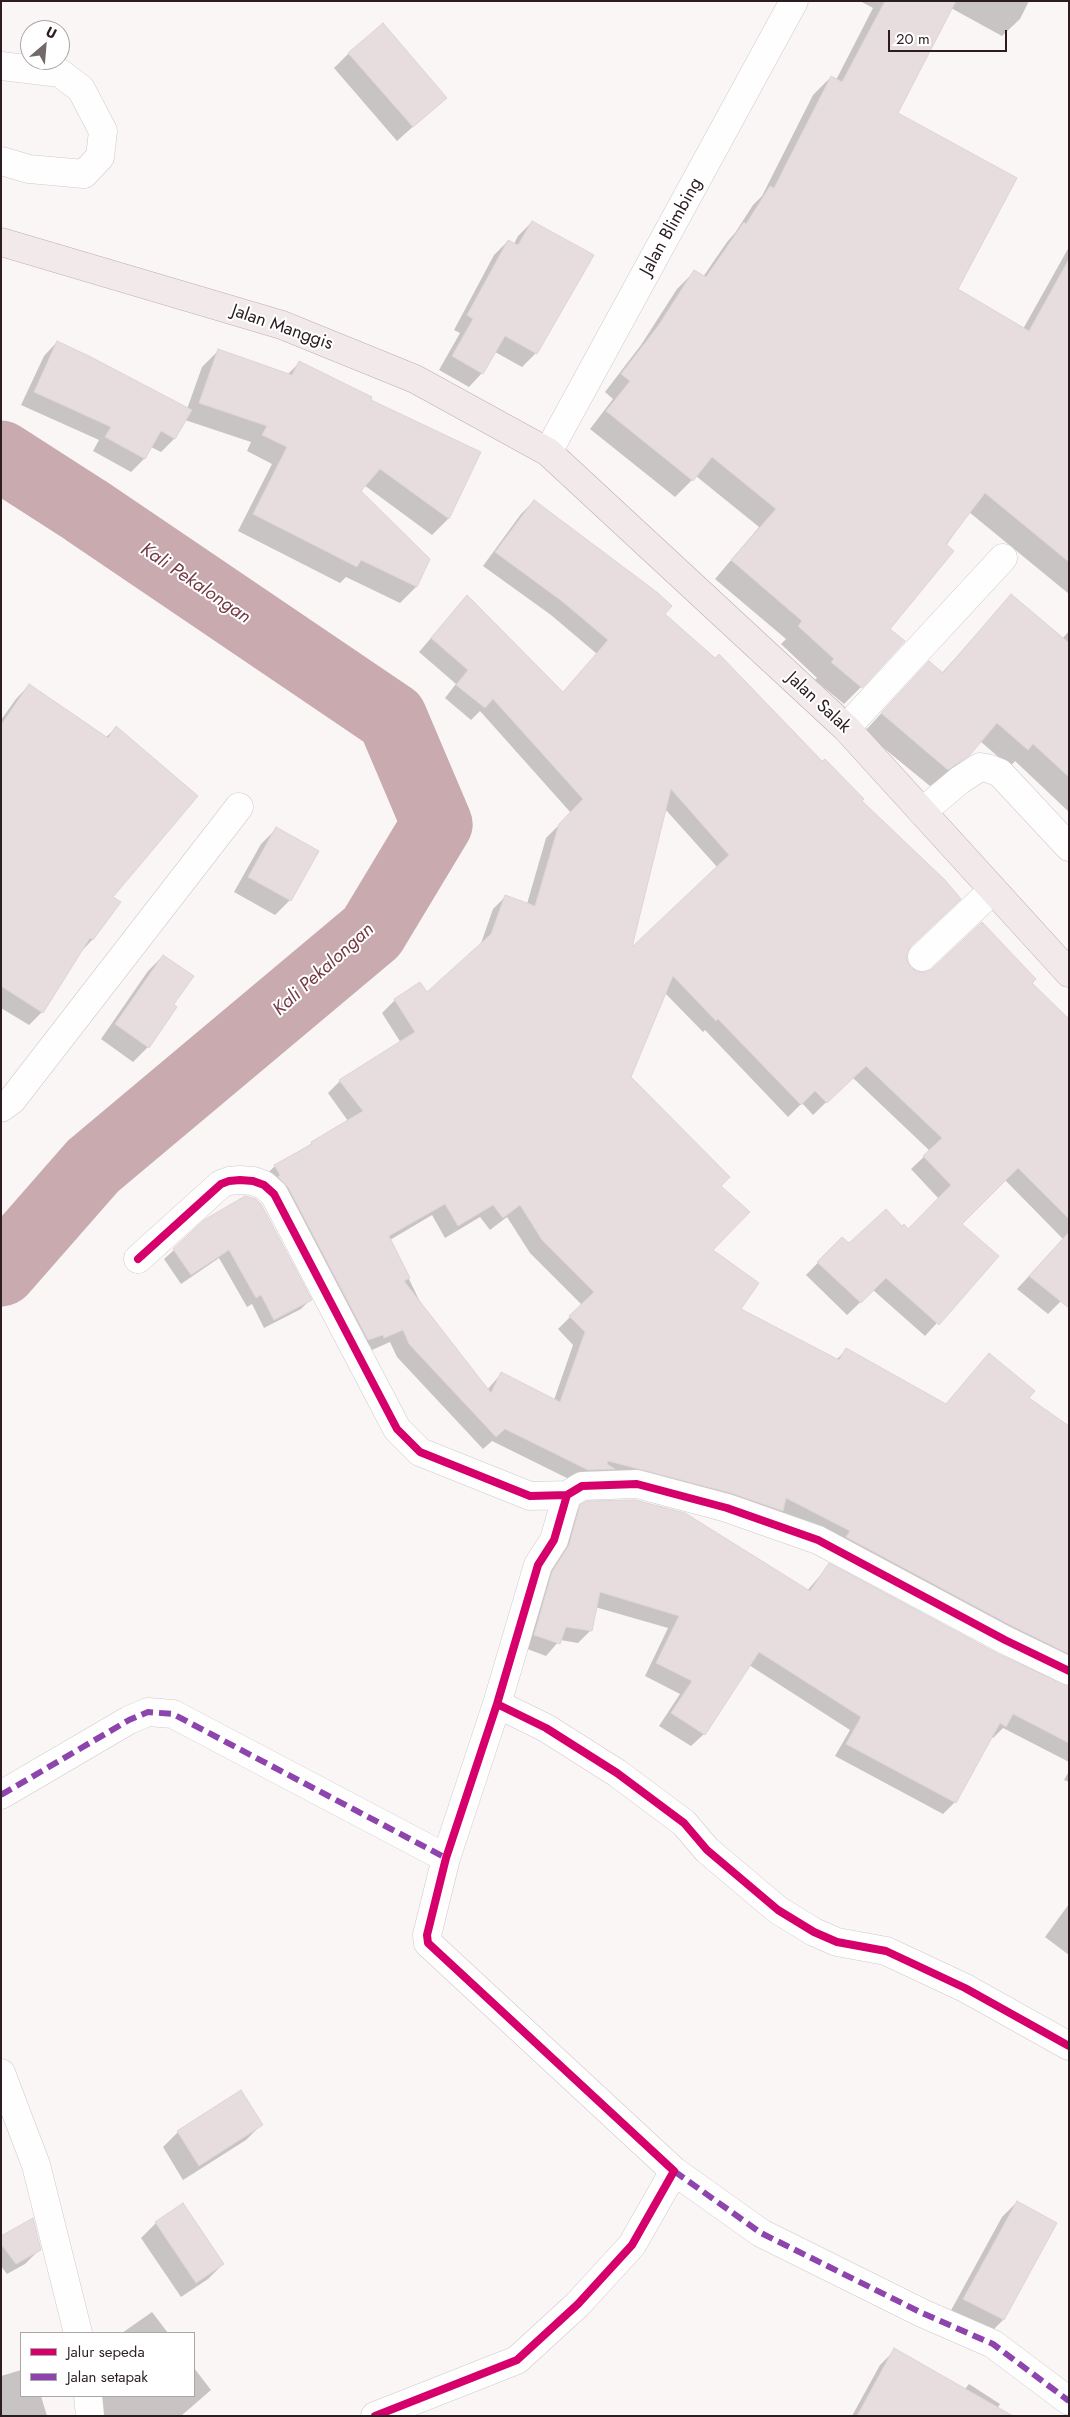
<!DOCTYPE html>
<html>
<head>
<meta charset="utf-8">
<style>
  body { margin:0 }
  #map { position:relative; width:1070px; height:2417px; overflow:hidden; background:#faf6f6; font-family:Jost,sans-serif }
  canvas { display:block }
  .frame { position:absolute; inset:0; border:2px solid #2b1d20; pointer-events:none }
  .legend { position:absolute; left:20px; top:2332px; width:175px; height:65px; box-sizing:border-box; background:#fff; border:1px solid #aaa5a6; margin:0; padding:6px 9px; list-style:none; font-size:15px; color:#2b1d20 }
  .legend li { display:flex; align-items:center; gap:10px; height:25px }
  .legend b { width:25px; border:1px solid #aaa5a6 }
  .north { position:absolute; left:20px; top:20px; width:50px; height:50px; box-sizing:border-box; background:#fff; border:1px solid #aaa5a6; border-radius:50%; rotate:27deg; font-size:14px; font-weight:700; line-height:20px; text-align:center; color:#2b1d20 }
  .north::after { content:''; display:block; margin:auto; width:18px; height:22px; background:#73696b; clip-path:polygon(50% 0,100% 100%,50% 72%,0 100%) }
  .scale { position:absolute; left:888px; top:30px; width:119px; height:22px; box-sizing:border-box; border:2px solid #2b1d20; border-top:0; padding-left:6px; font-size:15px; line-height:18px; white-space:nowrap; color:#2b1d20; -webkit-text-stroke:4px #fff; paint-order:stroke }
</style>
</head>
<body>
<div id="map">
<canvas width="1070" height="2417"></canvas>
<div class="frame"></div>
<ul class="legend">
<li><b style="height:6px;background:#d6006c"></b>Jalur sepeda</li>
<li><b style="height:6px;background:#8e44ad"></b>Jalan setapak</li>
</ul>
<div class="north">U</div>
<div class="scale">20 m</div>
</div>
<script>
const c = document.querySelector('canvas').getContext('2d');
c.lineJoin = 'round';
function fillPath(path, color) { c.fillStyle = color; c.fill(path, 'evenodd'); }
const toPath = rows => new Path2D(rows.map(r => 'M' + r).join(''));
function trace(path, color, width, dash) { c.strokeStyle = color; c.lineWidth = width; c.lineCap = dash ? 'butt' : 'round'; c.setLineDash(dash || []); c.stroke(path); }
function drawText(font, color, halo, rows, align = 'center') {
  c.font = font + ' Jost,sans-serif'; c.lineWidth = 4; c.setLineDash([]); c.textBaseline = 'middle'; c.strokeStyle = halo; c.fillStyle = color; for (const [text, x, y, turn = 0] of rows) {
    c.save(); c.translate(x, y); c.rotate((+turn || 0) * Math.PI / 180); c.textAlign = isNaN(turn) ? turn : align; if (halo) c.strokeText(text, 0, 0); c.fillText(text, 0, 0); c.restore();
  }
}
fillPath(toPath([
  [860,1,1029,1,1020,19,1002,36,951,8,896,113,957,289,1023,329,1069,247,1069,594,969,512,889,629,861,687,844,704,815,680,817,678,781,644,786,639,715,579,759,527,696,476,675,497,590,429,613,399,605,392,641,345,677,289,695,271,703,277,727,242,735,233,753,205,762,196,813,95,831,77,836,80,873,8],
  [348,54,446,97,397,141,334,68],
  [532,222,536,353,522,367,495,352,482,373,469,387,439,370,460,333,454,330,494,255,508,241,514,244,518,236],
  [57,342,187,409,202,367,218,351,287,375,299,363,369,400,479,453,448,519,432,535,364,485,359,491,429,559,416,587,400,603,346,577,340,583,238,531,272,464,247,451,251,442,185,420,174,439,161,452,151,447,144,459,131,472,93,451,99,440,21,405,44,356],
  [534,501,663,614,860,802,909,947,906,953,905,960,910,969,918,973,1030,983,1069,1024,1069,1304,1063,1299,1048,1314,1017,1289,1063,1239,1005,1180,961,1224,998,1256,925,1336,873,1290,847,1315,806,1275,842,1238,849,1245,902,1228,908,1230,939,1199,911,1169,930,1151,852,1077,813,1115,802,1103,788,1117,705,1030,703,1032,665,993,629,1077,719,1186,711,1250,739,1309,836,1360,846,1350,945,1405,989,1354,1027,1398,1069,1428,1069,1674,839,1544,575,1482,492,1441,483,1449,397,1357,390,1342,372,1350,370,1346,355,1352,262,1178,275,1166,348,1121,328,1093,340,1081,401,1043,382,1013,395,1000,419,984,427,994,480,946,493,909,505,897,527,904,546,838,571,813,480,711,471,720,445,698,456,684,419,652,467,596,563,692,597,654,551,615,483,566,521,514],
  [665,809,718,868,630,951],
  [432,1215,445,1238,480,1217,490,1230,507,1217,530,1253,582,1305,558,1329,573,1345,554,1400,501,1374,487,1390,423,1308,390,1240],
  [1011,596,1062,639,1069,631,1069,812,1015,761,1010,767,980,741,951,772,930,786,864,732,911,681,941,674],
  [29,685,106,737,116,728,112,897,119,903,92,940,80,953,42,1012,29,1025,1,1008,1,720,16,699],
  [276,829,290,900,275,915,234,892,261,844],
  [163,956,172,1005,175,1007,148,1047,133,1062,101,1039,148,971],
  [245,1197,310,1300,301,1309,264,1328,252,1304,247,1307,219,1258,181,1284,164,1259,174,1250],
  [581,1506,807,1591,829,1565,997,1655,1069,1687,1069,1762,1003,1728,993,1738,990,1737,955,1802,943,1814,835,1756,850,1730,749,1665,704,1734,691,1746,659,1726,680,1694,645,1676,668,1628,595,1607,590,1631,578,1643,560,1640,546,1656,522,1647,568,1519],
  [1069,1771,1069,1782,1064,1780],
  [1069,1904,1069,1955,1045,1937],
  [241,2092,261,2125,246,2140,183,2180,163,2147,178,2132],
  [1017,2202,1055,2223,1003,2320,988,2335,949,2314,1002,2217],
  [182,2205,223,2264,208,2279,181,2297,141,2238,156,2223],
  [1,2239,40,2249,25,2264,7,2274,1,2266],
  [152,2312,168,2333,122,2333],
  [895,2350,964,2390,969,2384,1000,2404,993,2416,852,2416,880,2365],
  [194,2368,211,2390,181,2416,103,2416,94,2396,194,2396],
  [21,2370,21,2396,41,2396,47,2416,1,2416,1,2376]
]), '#0003');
trace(toPath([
  [1,456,85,510,392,718,437,824,372,932,93,1166,1,1271]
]), '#c8aaaf', 71);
const building = toPath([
  [885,1,956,1,898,113,1017,178,958,289,1029,331,1069,259,1069,562,985,493,946,544,954,551,890,629,905,641,862,688,831,662,834,659,798,626,802,621,731,560,776,509,712,457,693,481,606,411,630,381,621,374,658,326,694,270,706,277,744,222,746,224,770,186,774,188,831,76,842,82,885,1],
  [383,23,447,98,413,127,348,53,383,23],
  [532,221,594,255,537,354,505,336,483,374,452,356,473,319,467,315,508,240,518,245,532,221],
  [57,341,89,356,192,410,175,439,161,431,145,459,105,437,111,427,34,392,57,341],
  [218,349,292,375,299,361,372,397,371,400,481,452,449,519,380,469,361,491,430,559,417,587,361,560,357,567,253,514,287,447,262,435,267,426,199,403,218,349],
  [534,500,658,593,672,606,665,614,715,658,719,654,822,761,825,759,864,799,862,801,945,880,961,899,911,946,907,953,907,960,911,968,918,972,926,972,932,969,982,922,1036,979,1032,983,1069,1019,1069,1219,1018,1168,962,1224,999,1256,939,1325,886,1278,861,1303,817,1262,842,1237,849,1243,886,1209,902,1226,904,1224,908,1229,951,1185,923,1156,942,1138,866,1066,827,1103,815,1091,801,1105,718,1019,716,1021,673,976,631,1077,730,1177,721,1186,750,1212,713,1250,759,1283,741,1309,839,1360,846,1348,946,1404,989,1353,1035,1391,1029,1398,1069,1426,1069,1654,1012,1626,846,1537,850,1531,786,1498,783,1511,731,1493,608,1461,607,1464,615,1469,588,1470,505,1429,496,1437,409,1344,403,1330,384,1338,383,1335,368,1340,288,1187,278,1177,280,1175,274,1165,312,1144,311,1142,363,1111,339,1080,415,1032,394,999,420,982,427,992,491,934,505,895,535,906,559,824,583,799,493,699,485,708,456,685,468,670,431,638,467,595,563,692,608,640,563,602,495,552,534,500],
  [671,789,729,855,632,947,671,789],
  [445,1204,458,1226,493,1205,503,1218,520,1205,542,1240,594,1292,569,1316,585,1332,560,1402,501,1372,491,1393,404,1281,410,1278,389,1236,445,1204],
  [1011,594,1069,643,1069,777,1033,744,1028,750,997,723,970,755,948,770,881,713,929,661,943,673,1011,594],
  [29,684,108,738,116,726,198,796,113,897,121,902,93,940,90,938,43,1013,1,986,1,725,29,684],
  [276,827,319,851,291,901,248,877,276,827],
  [163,955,194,976,174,1004,177,1007,149,1048,115,1024,163,955],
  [245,1196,256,1199,261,1204,312,1300,274,1320,261,1295,256,1298,229,1250,191,1275,173,1249,204,1220,245,1196],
  [1069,1232,1069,1308,1029,1276,1069,1232],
  [635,1500,685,1513,810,1591,829,1563,998,1654,1069,1686,1069,1743,1013,1714,1006,1727,1000,1723,956,1803,846,1744,861,1717,759,1652,705,1735,671,1713,692,1681,656,1663,679,1616,600,1592,592,1631,566,1627,560,1644,534,1635,552,1572,569,1545,580,1505,587,1501,635,1500],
  [241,2090,263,2125,199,2166,177,2131,241,2090],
  [1017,2201,1057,2223,1004,2320,963,2299,1017,2201],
  [183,2203,224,2264,196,2283,155,2222,183,2203],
  [33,2218,41,2250,16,2264,1,2244,1,2236,33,2218],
  [894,2348,1013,2416,857,2416,894,2348]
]);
fillPath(building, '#e7ddde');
trace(building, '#ddd4d5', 1);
const minor = toPath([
  [1,66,60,73,81,89,103,131,100,157,84,174,29,169,1,161],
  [548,452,794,1],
  [846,728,1003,558],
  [922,812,960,780,980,767,990,769,1000,773,1069,847],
  [922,957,993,890],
  [1,1108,12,1100,239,807],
  [138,1259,221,1184,229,1181,240,1180,253,1181,264,1185,274,1194,397,1429,420,1452,530,1496,567,1495,582,1486,637,1484,727,1508,818,1540,1005,1640,1069,1671],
  [497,1704,546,1728,617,1773,684,1823,707,1850,778,1910,814,1932,837,1942,886,1951,965,1988,1069,2046],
  [1,1795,129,1720,148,1712,173,1714,446,1858],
  [1,2073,36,2165,78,2333],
  [674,2171,761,2233,922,2313,993,2344,1069,2401],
  [88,2396,90,2416],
  [375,2416,517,2360,578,2304,632,2245,674,2171,428,1943,427,1935,446,1858,497,1704,538,1565,554,1540,567,1495]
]);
const major = toPath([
  [1,242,282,325,415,379,548,452,846,728,1069,973]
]);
trace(minor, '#d0c8c9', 29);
trace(major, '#bdadb0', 29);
trace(minor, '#fefefe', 28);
trace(major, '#f2e9eb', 28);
trace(toPath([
  [1,1795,129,1720,148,1712,173,1714,446,1858],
  [674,2171,761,2233,922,2313,993,2344,1069,2401]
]), '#8e44ad', 6, [12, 6]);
trace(toPath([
  [138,1259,221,1184,229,1181,240,1180,253,1181,264,1185,274,1194,397,1429,420,1452,530,1496,567,1495,582,1486,637,1484,727,1508,818,1540,1005,1640,1069,1671],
  [497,1704,546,1728,617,1773,684,1823,707,1850,778,1910,814,1932,837,1942,886,1951,965,1988,1069,2046],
  [375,2416,517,2360,578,2304,632,2245,674,2171,428,1943,427,1935,446,1858,497,1704,538,1565,554,1540,567,1495]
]), '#d6006c', 8);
drawText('18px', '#2b1d20', '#fff', [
  ["Jalan Blimbing",672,227,-61],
  ["Jalan Manggis",282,328,19],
  ["Jalan Salak",818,703,43]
]);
drawText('italic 19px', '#743a47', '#fff', [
  ["Kali Pekalongan",195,584,34],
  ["Kali Pekalongan",324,970,-42]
]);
</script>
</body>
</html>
